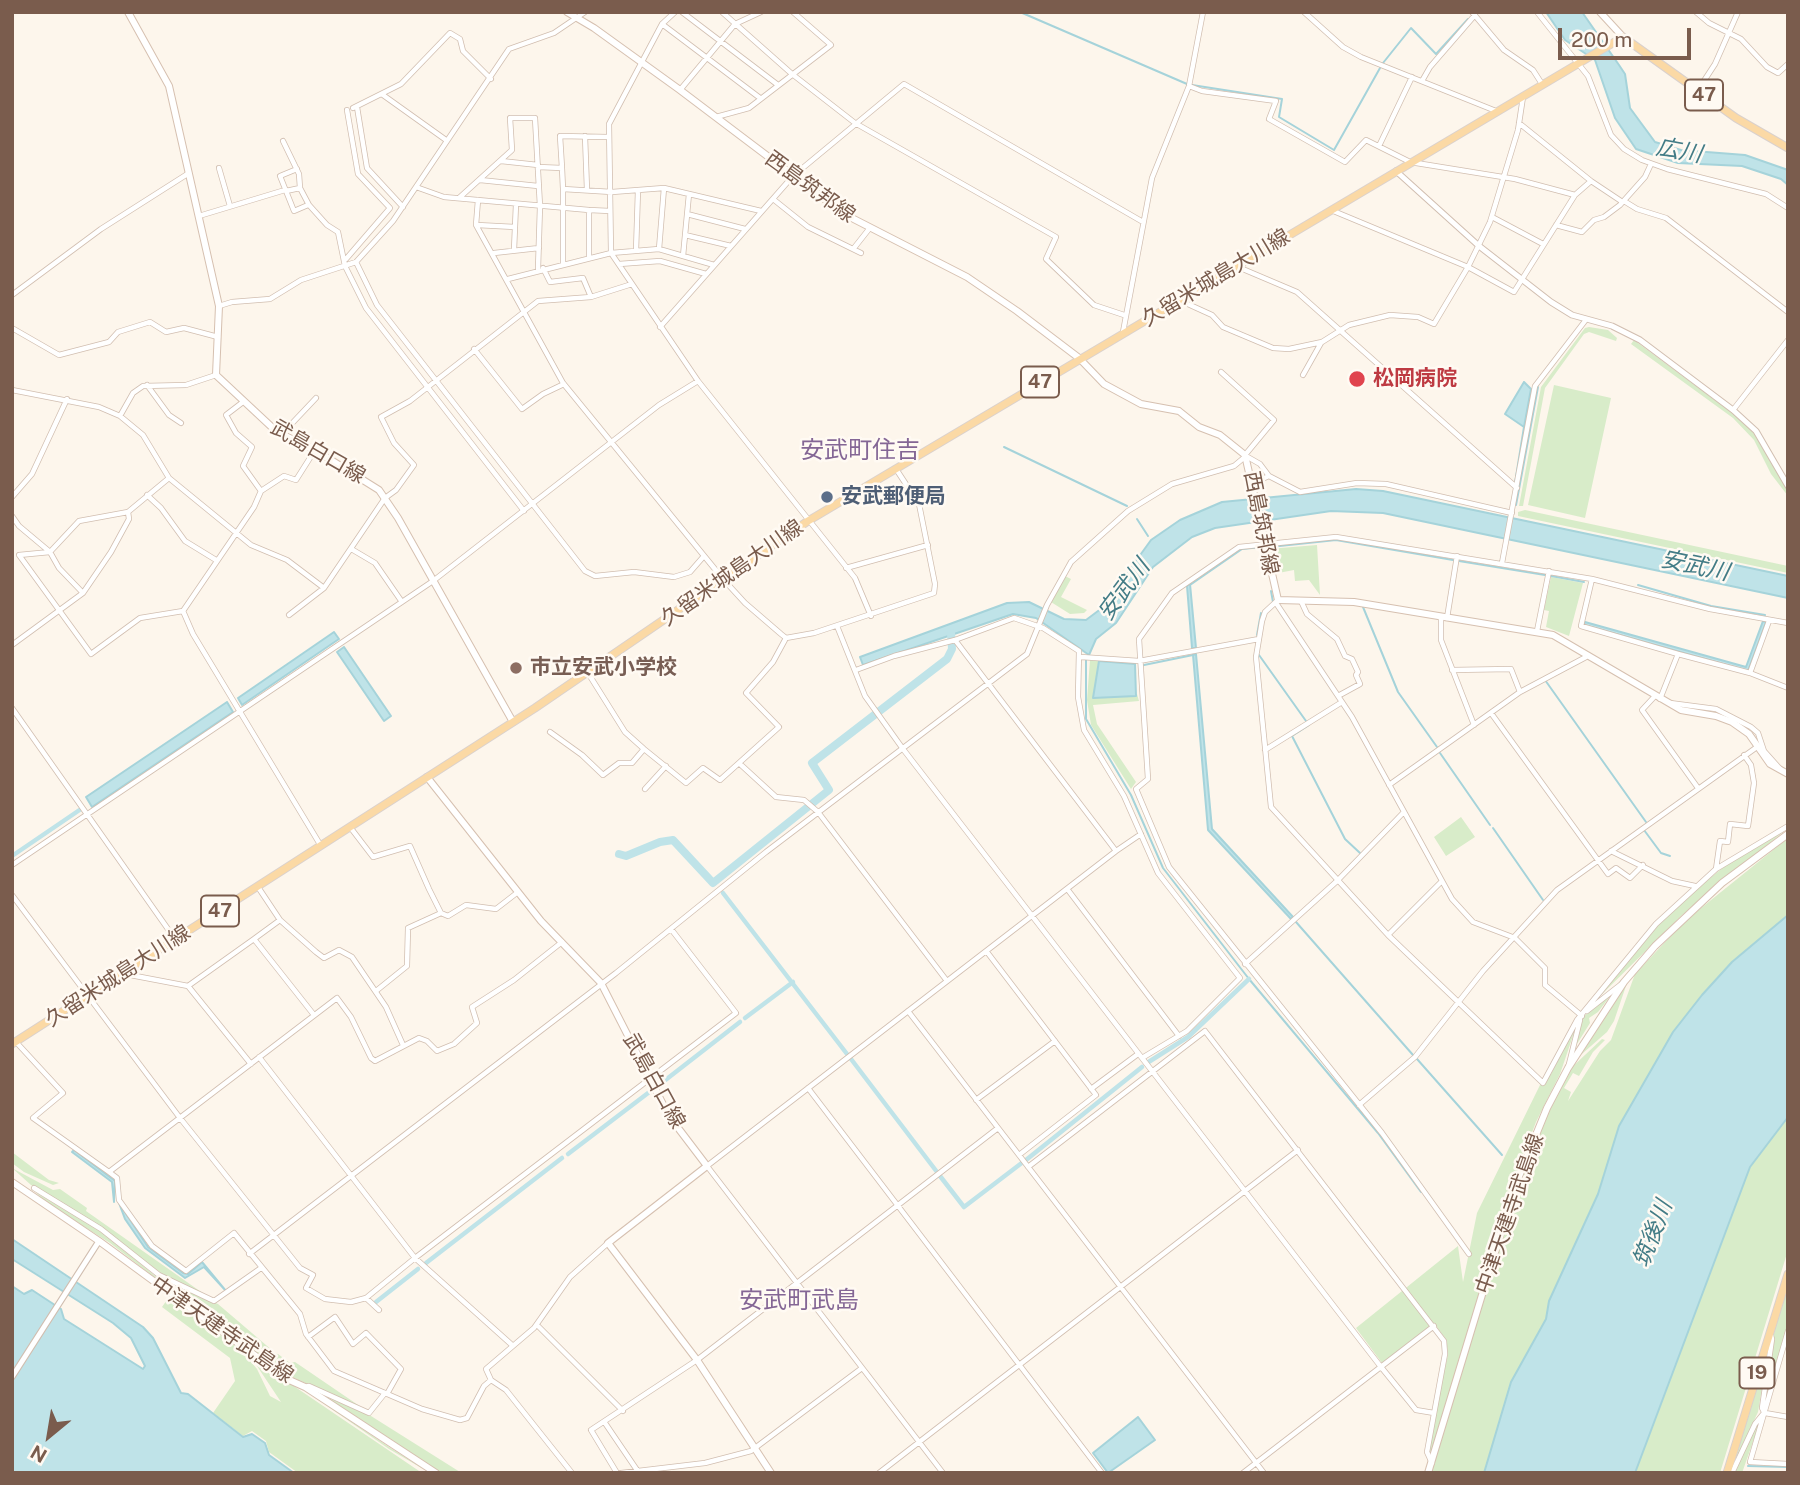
<!DOCTYPE html>
<html>
<head>
<meta charset="utf-8">
<style>
  body { margin:0 }
  #map { position:relative; width:1800px; height:1485px; overflow:hidden; background:#fdf6ec; font-family:"Public Sans",sans-serif }
  canvas { display:block }
  .frame { position:absolute; inset:0; border:14px solid #7a5c4d; pointer-events:none }
  .north { position:absolute; left:14px; top:1401px; width:70px; height:70px; -webkit-text-stroke:5px #fffaf3; paint-order:stroke; rotate:210deg; font-size:19px; font-weight:700; line-height:28px; text-align:center; color:#7a5c4d }
  .north::after { content:''; display:block; margin:auto; width:24px; height:32px; background:#7a5c4d; clip-path:polygon(50% 0,100% 100%,50% 72%,0 100%) }
  .scale { position:absolute; left:1558px; top:28px; width:133px; height:32px; box-sizing:border-box; border:4px solid #7a5c4d; border-top:0; padding-left:9px; font-size:21px; line-height:24px; white-space:nowrap; color:#7a5c4d; -webkit-text-stroke:5px #fffaf3; paint-order:stroke }
</style>
</head>
<body>
<div id="map">
<canvas width="1800" height="1485"></canvas>
<div class="frame"></div>
<div class="north">N</div>
<div class="scale">200 m</div>
</div>
<script>
const c = document.querySelector('canvas').getContext('2d');
c.lineJoin = 'round';
function fillPath(path, color) { c.fillStyle = color; c.fill(path, 'evenodd'); }
const toPath = rows => new Path2D(rows.map(r => 'M' + r).join(''));
function trace(path, color, width, dash) { c.strokeStyle = color; c.lineWidth = width; c.lineCap = dash ? 'butt' : 'round'; c.setLineDash(dash || []); c.stroke(path); }
function drawText(font, color, halo, rows, align = 'center') {
  c.font = font + ' "Public Sans","Noto Sans JP",sans-serif'; c.lineWidth = 5; c.setLineDash([]); c.textBaseline = 'middle'; c.strokeStyle = halo; c.fillStyle = color; for (const [text, x, y, turn = 0] of rows) {
    c.save(); c.translate(x, y); c.rotate((+turn || 0) * Math.PI / 180); c.textAlign = isNaN(turn) ? turn : align; if (halo) c.strokeText(text, 0, 0); c.fillText(text, 0, 0); c.restore();
  }
}
fillPath(toPath([
  [1589,327,1608,330,1617,338,1616,341,1589,332,1584,334,1545,388,1523,506,1519,506,1541,387,1585,328],
  [1634,340,1735,415,1753,432,1788,491,1788,496,1771,474,1754,440,1733,418,1631,344],
  [1554,385,1611,398,1585,518,1528,505],
  [1525,510,1788,566,1788,573,1518,516,1518,512],
  [1317,545,1320,595,1309,580,1295,581,1294,570,1273,574,1269,549],
  [1065,576,1071,579,1061,597,1087,610,1084,613,1070,614,1051,602],
  [1551,577,1583,583,1569,636,1546,627,1549,611,1544,610],
  [1090,660,1099,661,1093,697,1137,694,1139,701,1093,705,1097,724,1136,782,1131,789,1091,725,1087,700],
  [1461,817,1475,837,1446,856,1434,837],
  [1788,828,1681,916,1590,1006,1672,909,1741,853],
  [1788,838,1788,915,1732,962,1619,1126,1598,1194,1549,1301,1547,1319,1494,1473,1431,1473,1518,1187,1549,1109,1569,1070,1602,1039,1605,1040,1593,1052,1579,1076,1573,1073,1564,1088,1571,1092,1568,1101,1600,1051,1611,1040,1635,974,1685,921],
  [1627,983,1614,1021,1607,1032,1575,1060],
  [1615,990,1598,1012,1589,1018,1590,1023,1572,1052,1583,1017],
  [1577,1024,1560,1074,1536,1122,1512,1185,1431,1452,1428,1449,1448,1354,1446,1339,1435,1325,1382,1363,1356,1328,1458,1246,1463,1282,1477,1213,1540,1085,1551,1074],
  [1788,1117,1788,1250,1720,1473,1635,1473,1750,1167],
  [12,1152,49,1180,59,1183,53,1185,24,1172,12,1163],
  [12,1168,53,1190,60,1189,87,1208,86,1211,204,1294,162,1274,101,1227,31,1185],
  [35,1192,101,1231,194,1308,110,1243,47,1203],
  [165,1280,218,1304,273,1351,246,1346,205,1317],
  [1788,1285,1787,1329,1765,1406,1775,1326],
  [169,1297,242,1351,257,1369,270,1396,281,1402,251,1357,422,1473,298,1473,269,1452,266,1441,252,1431,243,1436,213,1413,235,1381,230,1358,162,1307],
  [1769,1347,1758,1412,1730,1472],
  [251,1350,278,1354,290,1363,295,1362,361,1407,287,1375],
  [303,1389,389,1447,430,1473,389,1449],
  [324,1396,371,1416,460,1472,469,1473,441,1473],
  [1762,1416,1742,1473,1734,1473,1758,1420]
]), '#d8ecc9');
const water = toPath([
  [1546,12,1582,12,1619,65,1625,74,1630,108,1655,142,1681,150,1745,155,1788,170,1788,185,1781,179,1742,166,1678,163,1636,149,1615,118,1595,60,1565,40,1546,12],
  [1524,382,1531,389,1524,427,1505,414,1524,382],
  [1356,489,1383,491,1788,576,1788,598,1383,513,1331,511,1215,528,1192,537,1153,567,1116,623,1096,639,1089,655,1036,618,1013,614,863,665,860,657,1007,603,1029,602,1064,619,1086,620,1102,608,1151,540,1180,520,1222,502,1356,489],
  [1190,584,1196,648,1192,648,1187,586,1190,584],
  [1763,621,1766,622,1748,671,1584,625,1585,622,1746,667,1763,621],
  [334,632,339,639,242,705,238,698,334,632],
  [344,647,391,716,384,721,337,652,344,647],
  [1196,654,1212,829,1293,917,1291,919,1208,830,1193,655,1196,654],
  [1099,661,1135,664,1136,696,1093,698,1099,661],
  [227,702,233,712,92,807,86,797,227,702],
  [1788,915,1788,1117,1750,1167,1635,1473,1484,1473,1511,1382,1546,1319,1549,1301,1598,1194,1619,1126,1673,1032,1702,995,1732,962,1788,915],
  [74,1150,115,1181,114,1202,112,1182,72,1152,74,1150],
  [119,1203,148,1247,183,1273,188,1274,202,1262,226,1291,204,1267,185,1278,145,1248,125,1219,119,1203],
  [12,1239,143,1327,153,1338,181,1393,188,1394,243,1437,252,1434,265,1443,269,1455,294,1473,12,1473,12,1286,24,1294,32,1290,61,1309,64,1319,143,1369,145,1366,131,1338,113,1323,12,1259,12,1239],
  [1138,1417,1155,1440,1108,1473,1093,1453,1138,1417]
]);
fillPath(water, '#bfe3e8');
trace(water, '#a5d3da', 2);
trace(toPath([
  [1020,12,1187,84],
  [1383,63,1411,28,1436,54,1468,19],
  [1192,85,1282,99,1279,117,1334,150,1380,68],
  [1004,447,1127,506],
  [1515,483,1524,427],
  [1516,505,1538,387],
  [1137,519,1148,536],
  [1270,547,1336,540,1453,560],
  [1459,561,1545,575],
  [1551,576,1584,582],
  [1190,585,1242,549,1262,547],
  [1638,585,1711,606,1765,615],
  [1271,591,1273,602],
  [1363,607,1398,692,1437,747],
  [1257,635,1261,613],
  [1259,655,1306,721],
  [1086,660,1086,719,1131,795,1163,868,1249,979,1378,1133,1421,1192],
  [1144,665,1193,655],
  [1545,680,1646,822],
  [1309,725,1292,736,1345,839,1360,853],
  [1440,753,1490,825],
  [1493,828,1543,900],
  [1644,830,1661,853,1670,856],
  [1296,922,1413,1055],
  [1417,1059,1502,1155],
  [1748,1466,1788,1467]
]), '#a5d3da', 2);
trace(toPath([
  [12,856,81,809],
  [723,893,847,1054],
  [745,1018,793,982],
  [851,1059,937,1172],
  [1147,1063,1188,1037,1249,979],
  [659,1085,740,1022],
  [568,1154,652,1090],
  [1026,1160,1142,1067],
  [940,1176,964,1207,1023,1162],
  [426,1263,562,1158],
  [376,1302,418,1269]
]), '#bfe3e8', 4.5);
trace(toPath([
  [619,854,626,856,660,842,673,840,713,883,829,790,812,763,947,659,952,649,951,633]
]), '#bfe3e8', 8);
const minor = toPath([
  [675,12,662,24,609,124,611,253,698,381,855,578,871,616],
  [682,12,778,85],
  [722,12,792,74,855,123,1056,237,1046,259,1094,305,1124,315],
  [1304,12,1343,47,1361,57,1496,111],
  [1472,12,1504,50,1533,70,1542,84],
  [1537,12,1588,76,1611,135,1624,149,1642,160,1667,169,1766,194,1788,208],
  [1696,12,1709,23,1741,39,1767,67,1778,73,1788,64],
  [662,24,760,98],
  [1422,81,1430,67,1475,15],
  [1189,86,1202,91,1276,101,1269,119,1345,162,1366,140,1410,162,1515,179,1575,195,1591,181,1621,201],
  [680,90,735,24,761,12],
  [1698,90,1715,64,1738,12],
  [383,95,446,140],
  [357,107,367,168,403,207],
  [353,108,401,84,450,33,460,39,463,51,491,79],
  [716,117,749,108,831,45,793,12],
  [1519,123,1591,181],
  [585,136,587,190],
  [283,141,299,174,300,188,309,205,327,225,338,232,345,266,366,308,524,511],
  [1379,146,1412,77],
  [501,161,538,165],
  [538,167,562,168,560,136,608,137],
  [219,168,230,206],
  [562,168,563,189,612,192,664,188,761,211],
  [297,169,280,176,294,211,308,205],
  [480,180,538,186],
  [416,187,444,197,589,210,589,258],
  [563,189,563,263],
  [286,191,300,188],
  [459,198,512,150,510,118,535,118,540,206,538,269],
  [773,199,808,227,861,253],
  [478,200,476,225,563,383,723,579,745,603,781,634,786,638,814,633,934,593,935,584,919,504,896,469],
  [1624,201,1637,209,1666,218,1788,312],
  [589,210,610,211],
  [1331,210,1468,267,1514,292,1575,195],
  [687,214,745,229],
  [199,216,285,190],
  [1492,217,1543,244],
  [477,225,515,227],
  [1556,225,1582,232,1594,220,1604,217,1620,205,1645,177,1651,164],
  [685,235,731,246],
  [854,248,869,229],
  [659,249,664,188],
  [514,250,516,204],
  [636,251,638,190],
  [494,253,539,248],
  [683,256,689,194],
  [346,259,390,208,358,174,347,110],
  [356,262,377,305,585,571,595,576,634,572,674,577,690,572,704,556],
  [619,264,660,261,706,274],
  [1238,267,1297,292,1517,488],
  [543,268,550,282,583,278,591,297],
  [508,279,611,253,659,249,714,265],
  [12,295,101,229,189,173],
  [1179,300,1212,315,1223,327,1273,348,1289,349,1322,342,1349,325,1390,315,1418,317,1434,324,1468,267,1490,222,1518,130,1523,97],
  [219,306,232,302,270,299,301,280,356,262,393,221,509,49,554,33,585,12],
  [660,327,793,176,904,84,1143,222],
  [12,328,59,355,109,342,118,332,150,322,166,332,184,328,218,337],
  [1123,332,1152,178,1189,86,1203,12],
  [474,349,522,409,543,394,564,384],
  [1221,372,1274,420,1245,455],
  [1303,375,1321,343],
  [147,385,169,415,181,423],
  [12,390,99,407,120,416,143,435,169,478,251,545,287,560,324,588,385,498,396,490,414,465,394,443,381,417,410,401,538,301,591,297,632,284],
  [243,402,226,415,236,433,252,447,243,466,261,491],
  [1733,410,1788,340],
  [120,416,133,393,143,386,186,385,216,375],
  [281,435,316,398],
  [315,450,296,480,284,476,261,491,254,507,183,611,193,634,321,846],
  [1253,483,1269,476,1300,492,1357,483,1386,484,1512,513],
  [147,495,161,508,185,541,216,560],
  [12,497,32,474,67,399],
  [12,516,19,526,50,552,79,521,128,512,169,478],
  [353,550,375,563,402,602],
  [1502,563,1535,386,1585,321],
  [846,568,928,545],
  [1592,579,1581,626,1678,654],
  [83,593,59,568,50,552,19,555,91,654,140,618,183,611],
  [1278,600,1265,612,1262,621,1256,657,1271,807,1388,935,1543,1083,1577,1020,1656,924,1716,869,1788,826],
  [1301,601,1307,614,1337,639,1345,656,1352,659,1358,672,1356,675,1360,684,1338,696],
  [1276,603,1352,717,1452,899,1473,922,1515,938,1545,968,1545,985,1582,1016],
  [289,615,324,588],
  [1441,618,1441,640,1474,725],
  [1447,618,1457,556],
  [837,626,865,696,903,749,1381,1367,1416,1410,1434,1413],
  [1537,631,1549,571],
  [12,645,83,593,111,552,129,519,128,512],
  [1081,657,1139,661,1259,639],
  [856,670,894,656,955,640,1014,618,1043,628,1079,651,1078,697,1084,730,1124,796,1158,873,1240,978,1187,1031,1142,1058],
  [1452,670,1511,669,1520,692],
  [588,673,625,732,644,749,686,783,703,768,720,780,779,727,746,693,773,662,786,638],
  [1750,673,1769,621],
  [1655,696,1642,710,1698,788],
  [1660,699,1678,654,1750,673,1788,688],
  [1670,703,1716,709,1751,727,1758,733,1764,751,1781,770],
  [12,708,175,939],
  [1491,713,1608,874,1616,868,1630,878,1643,865],
  [550,732,582,755,603,775,619,763,632,763,644,749],
  [1265,750,1342,702],
  [740,764,776,797,804,800,818,812,947,981],
  [1389,785,1520,692,1586,657],
  [645,789,666,766],
  [350,827,373,857,410,846,429,889,441,913,448,916,466,905,496,909,518,892],
  [1116,851,1141,834],
  [1611,851,1672,881,1695,886],
  [12,865,433,581,659,405,698,381],
  [1716,869,1720,841,1728,842,1730,824,1748,826,1754,783,1751,765,1744,755],
  [258,887,280,920,316,952,324,958,339,950,352,957,386,1007,403,1045],
  [1068,890,1179,1036],
  [12,895,180,1118,300,1268,313,1275,306,1288,325,1299,351,1302,366,1298,379,1310],
  [280,920,254,939,314,1015],
  [1388,935,1440,883],
  [987,952,1096,1095,1019,1155],
  [1245,964,1337,881,1403,813],
  [125,974,188,986,254,939],
  [188,986,251,1064],
  [376,991,407,966,408,928,441,913],
  [908,1011,1264,1473],
  [1587,1011,1624,982],
  [16,1042,63,1093,33,1118,109,1172],
  [259,1057,415,1258,736,1013,671,929],
  [1568,1068,1580,1020],
  [808,1088,1102,1473],
  [1091,1089,1138,1054],
  [976,1100,1055,1041],
  [1359,1105,1415,1057,1483,971,1557,890,1757,747],
  [1028,1167,1205,1031,1444,1341,1445,1354,1427,1452,1432,1463],
  [34,1188,101,1229,159,1275,214,1301,261,1268],
  [249,1254,616,973,766,852,1027,654,1047,605,1071,562,1128,511,1172,484,1234,466,1246,456,1260,464,1269,476],
  [1469,1254,1382,1133,1169,867,1136,789,1148,779,1139,639,1172,593,1239,547,1336,537,1592,579,1710,609,1788,623],
  [366,1298,415,1258,512,1345],
  [537,1325,623,1411],
  [1788,1331,1750,1462,1788,1464],
  [308,1337,335,1317,353,1344,366,1333,401,1369,387,1394],
  [491,1380,484,1386,467,1418,460,1420,422,1409,334,1371,306,1334,300,1314,234,1233,186,1271,152,1246,119,1200,117,1178,109,1172,337,998,351,1017,371,1058,375,1061,419,1038,427,1041,437,1051,454,1044,477,1023,472,1007,514,980,562,942],
  [305,1387,309,1386,369,1413,385,1393],
  [1764,1412,1762,1408,1772,1339,1770,1332],
  [1765,1413,1788,1417],
  [605,1423,639,1473],
  [572,1473,506,1390,491,1380,486,1369,534,1328,570,1277,608,1243],
  [617,1473,591,1430,697,1360,998,1128],
  [621,1473,705,1463,751,1451,862,1368],
  [879,1473,1298,1150],
  [943,1473,707,1166,1116,851,955,640],
  [1243,1473,1434,1326],
  [1732,1473,1755,1424,1764,1413]
]);
const tertiary = toPath([
  [1396,171,1479,246,1551,302,1572,315,1612,326,1640,340,1733,410,1756,431,1788,486],
  [12,1377,99,1241]
]);
const secondary = toPath([
  [128,12,169,86,219,306,216,375,277,432,315,450,379,490,398,518,513,722],
  [567,12,594,28,680,90,844,214,967,277,1017,311,1079,358,1104,384,1141,404,1179,411,1199,427,1220,435,1245,455,1278,600,1354,602,1553,635,1681,710,1716,716,1732,722,1749,734,1770,764,1788,774],
  [1600,12,1623,37],
  [427,777,541,921,601,983,669,1116,707,1166,608,1243,697,1360,771,1473],
  [12,1182,99,1241,287,1379,305,1387,436,1473],
  [1428,1473,1515,1186,1547,1108,1568,1068,1624,982,1655,946,1722,883,1788,834]
]);
const primary = toPath([
  [12,1044,535,708,808,521,1623,37,1736,118,1788,148],
  [1727,1473,1788,1274]
]);
trace(minor, '#d1beb0', 6);
trace(tertiary, '#d1beb0', 7);
trace(secondary, '#d6c0b0', 8);
trace(primary, '#dad1cd', 9);
trace(minor, '#fff', 4.5);
trace(tertiary, '#fff', 5);
trace(secondary, '#fff', 6);
trace(primary, '#fbd9a5', 7);
for (const [x, y, r, color] of [
  [1357,379,9,"#e0444e"],
  [827,497,7,"#5c6f8a"],
  [516,668,7,"#8d6e63"]
]) { const dot = new Path2D(); dot.arc(x, y, r, 0, 2 * Math.PI); c.fillStyle = color; c.fill(dot); trace(dot, '#fffaf3', 2.5); }
for (const [x, y, w] of [
  [1704,95,38],
  [1040,382,38],
  [220,911,38],
  [1757,1373,35]
]) { const box = new Path2D(); box.roundRect(x - w / 2, y - 15.5, w, 31, 5); c.fillStyle = '#fffaf3'; c.fill(box); trace(box, '#7a5c4d', 2); }
drawText('bold 19px', '#7a5c4d', null, [
  ["47",1704,95],
  ["47",1040,382],
  ["47",220,911],
  ["19",1757,1373]
]);
drawText('21px', '#7a5c4d', '#fffaf3', [
  ["西島筑邦線",810,187,36],
  ["久留米城島大川線",1216,278,-31],
  ["武島白口線",318,452,30],
  ["西島筑邦線",1261,523,79],
  ["久留米城島大川線",732,573,-35],
  ["久留米城島大川線",118,976,-33],
  ["武島白口線",654,1081,61],
  ["中津天建寺武島線",1510,1214,-71],
  ["中津天建寺武島線",222,1330,35]
]);
drawText('bold 21px', '#be3a42', '#fffaf3', [
  ["松岡病院",1373,379]
], 'left');
drawText('bold 21px', '#4e5e75', '#fffaf3', [
  ["安武郵便局",841,497]
], 'left');
drawText('bold 21px', '#785e54', '#fffaf3', [
  ["市立安武小学校",530,668]
], 'left');
drawText('italic 23px', '#437c86', '#fffaf3', [
  ["広川",1679,151,10],
  ["安武川",1695,566,12],
  ["安武川",1124,590,-53],
  ["筑後川",1653,1234,-69]
]);
drawText('24px', '#846695', '#fffaf3', [
  ["安武町住吉",860,451],
  ["安武町武島",799,1301]
]);
</script>
</body>
</html>
